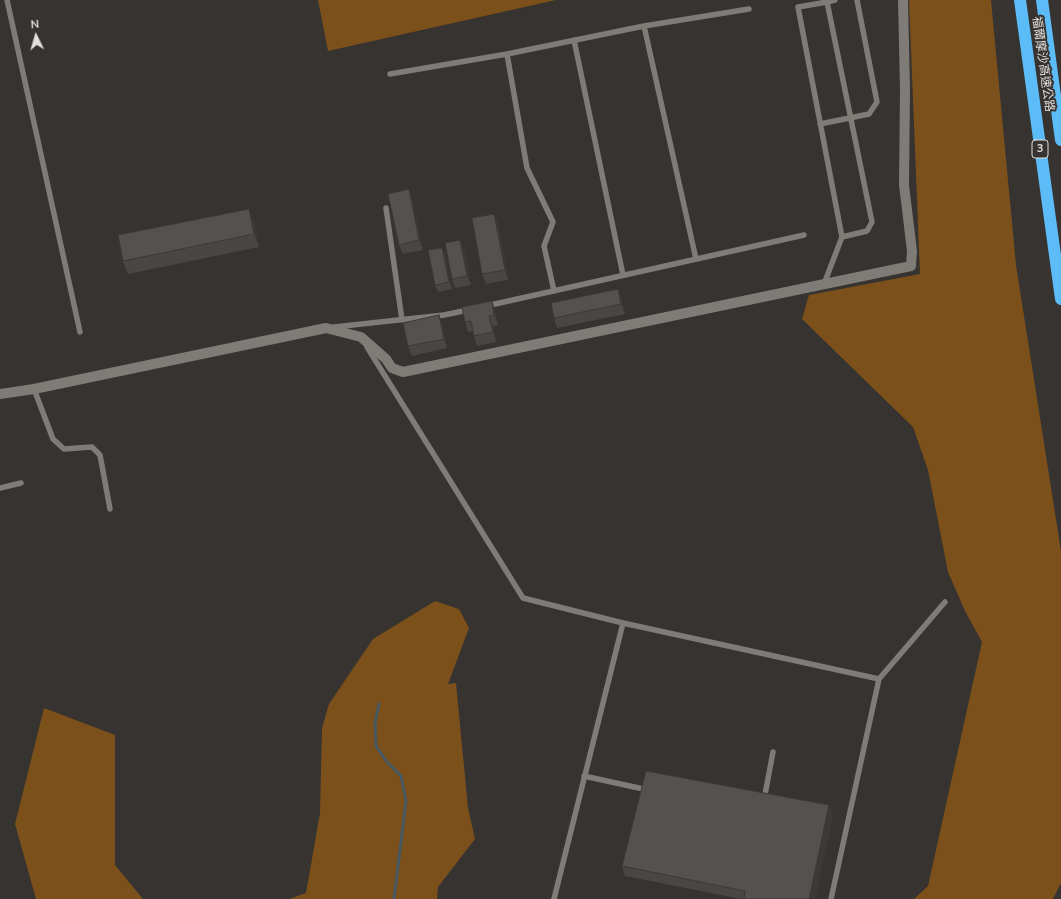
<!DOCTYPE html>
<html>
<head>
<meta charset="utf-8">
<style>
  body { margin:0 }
  #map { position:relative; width:1061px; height:899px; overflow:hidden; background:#363330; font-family:Mulish,sans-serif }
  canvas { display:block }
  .north { position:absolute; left:16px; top:16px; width:40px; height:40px; -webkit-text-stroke:3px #363330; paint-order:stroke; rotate:355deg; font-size:11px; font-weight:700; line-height:16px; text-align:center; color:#e1dfdd }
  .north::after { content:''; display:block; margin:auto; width:14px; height:18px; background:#e1dfdd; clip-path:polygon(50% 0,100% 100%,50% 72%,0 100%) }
</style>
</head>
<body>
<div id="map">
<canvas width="1061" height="899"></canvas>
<div class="north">N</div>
</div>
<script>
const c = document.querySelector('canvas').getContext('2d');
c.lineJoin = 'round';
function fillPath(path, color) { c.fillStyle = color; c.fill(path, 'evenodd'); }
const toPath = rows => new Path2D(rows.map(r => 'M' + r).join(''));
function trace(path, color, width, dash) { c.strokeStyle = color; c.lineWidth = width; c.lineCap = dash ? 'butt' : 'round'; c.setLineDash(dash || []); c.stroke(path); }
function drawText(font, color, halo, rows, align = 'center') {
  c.font = font + ' Mulish,"Noto Sans TC",sans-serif'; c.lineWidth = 4; c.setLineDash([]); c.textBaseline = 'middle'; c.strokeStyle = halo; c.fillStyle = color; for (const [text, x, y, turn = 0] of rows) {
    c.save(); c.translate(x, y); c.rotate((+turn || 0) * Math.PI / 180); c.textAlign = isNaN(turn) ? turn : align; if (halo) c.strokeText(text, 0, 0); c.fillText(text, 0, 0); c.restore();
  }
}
fillPath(toPath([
  [318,0,556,0,328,51],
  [909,0,991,0,1016,265,1061,551,1061,883,1053,899,914,899,928,886,982,642,965,611,948,572,928,470,913,427,802,319,809,295,920,274],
  [435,601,459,609,469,628,448,684,456,683,468,808,475,839,438,887,437,899,289,899,306,893,320,813,322,728,329,704,373,639],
  [44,708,115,735,115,865,143,899,36,899,15,824]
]), '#7b501b');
trace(toPath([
  [379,704,375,723,376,746,387,762,401,776,406,801,394,899]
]), '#465862', 3);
trace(toPath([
  [7,0,80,332],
  [827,2,835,0],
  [574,40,623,275],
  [507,54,527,168,553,222,544,246,554,291],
  [390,74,507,54,644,26],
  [820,124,869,114,877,102,857,0],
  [386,208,402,320],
  [696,259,644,26,749,9],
  [824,284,842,237,798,7,827,2,872,222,867,231,842,237],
  [486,306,804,235],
  [334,327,444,315,468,310],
  [367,347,523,598,623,623,879,679,945,602],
  [34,389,53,439,64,449,92,447,100,455,110,509],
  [0,488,21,483],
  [584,776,648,790],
  [764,800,773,752],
  [554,899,623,623],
  [831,899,879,679]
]), '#7f7c78', 5.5);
trace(toPath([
  [0,394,34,389,326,328,361,337,386,359,392,368,403,372,911,266,912,251,904,185,905,90,903,0]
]), '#7f7c78', 10);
trace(toPath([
  [1020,0,1061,299],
  [1042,0,1061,140]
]), '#5cbcf8', 12);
fillPath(toPath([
  [412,199,423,250,403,254,399,245],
  [494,214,498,223,508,280,486,284,482,274],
  [254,222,259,247,128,274,123,261],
  [442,248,445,254,452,289,438,292,435,285],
  [464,250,471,285,455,288,452,279],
  [618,289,622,299,625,314,557,328,554,318],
  [492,301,495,311,498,325,493,326,496,342,477,346,474,336,473,331,468,332,465,322],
  [442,325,447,348,412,356,408,346],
  [833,815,815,899,741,899,625,876,622,866]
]), '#494643');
fillPath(toPath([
  [409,189,412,199,423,250,419,240],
  [249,209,254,222,259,247,254,234],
  [494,214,498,223,508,280,505,270],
  [460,240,464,250,471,285,467,276],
  [442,248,445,254,452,289,449,282],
  [618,289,622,299,625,314,621,304],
  [492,301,495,311,498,325,494,315],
  [439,315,442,325,447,348,444,339],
  [489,316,493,326,496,342,493,332],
  [829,805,833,815,815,899,809,899]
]), '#3c3937');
const building = toPath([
  [409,189,419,240,399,245,388,194,409,189],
  [249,209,254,234,123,261,118,235,249,209],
  [494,214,505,270,482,274,472,218,494,214],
  [460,240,467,276,452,279,445,243,460,240],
  [442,248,449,282,435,285,428,250,442,248],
  [618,289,621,304,554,318,551,303,618,289],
  [492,301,494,315,489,316,493,332,474,336,471,321,465,322,462,307,492,301],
  [439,315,444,339,408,346,403,323,439,315],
  [646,771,829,805,809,899,744,899,745,891,622,866,646,771]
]);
fillPath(building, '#55514e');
trace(building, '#3c3937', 1);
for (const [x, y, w] of [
  [1040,149,16]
]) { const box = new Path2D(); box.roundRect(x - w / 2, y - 9, w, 18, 3); c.fillStyle = '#363330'; c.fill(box); trace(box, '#e1dfdd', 1); }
drawText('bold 11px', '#e1dfdd', null, [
  ["3",1040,149]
]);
drawText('12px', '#e1dfdd', '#363330', [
  ["福爾摩沙高速公路",1043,64,82]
]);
</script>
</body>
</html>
